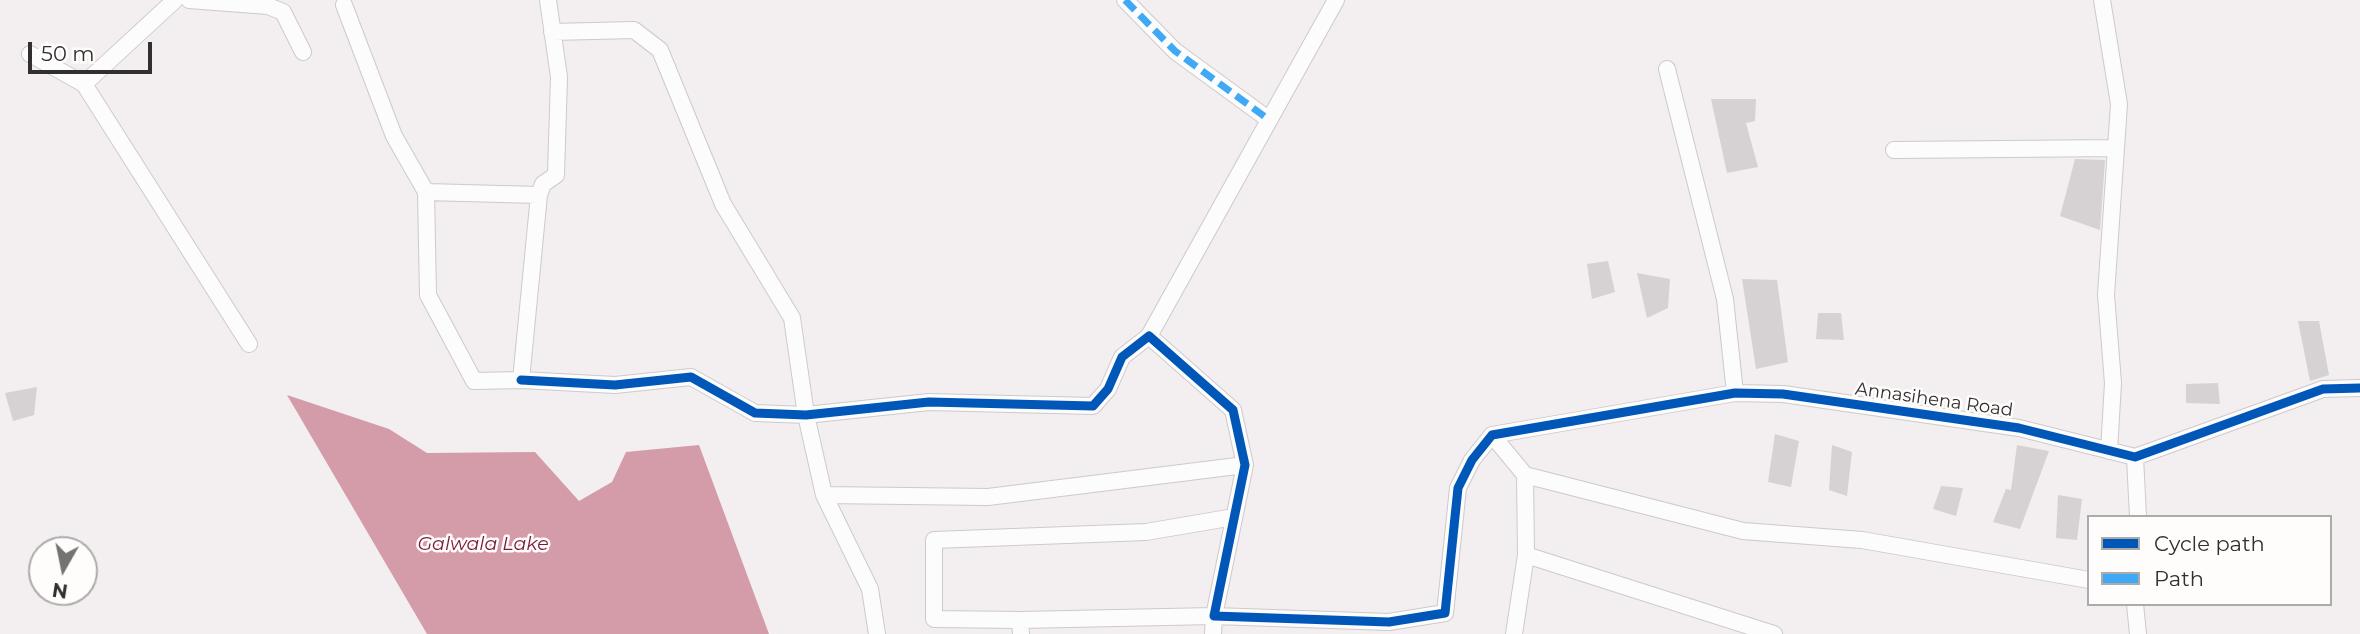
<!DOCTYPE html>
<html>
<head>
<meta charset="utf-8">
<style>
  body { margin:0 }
  #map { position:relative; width:2360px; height:634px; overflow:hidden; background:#f3eef0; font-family:Montserrat,sans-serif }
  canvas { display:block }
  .legend { position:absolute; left:2087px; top:515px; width:245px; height:91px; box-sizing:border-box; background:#fffcfc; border:2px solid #adaaaa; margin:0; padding:9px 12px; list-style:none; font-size:21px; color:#312f2f }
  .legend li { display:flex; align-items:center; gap:14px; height:35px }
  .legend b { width:35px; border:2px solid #adaaaa }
  .north { position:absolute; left:28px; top:536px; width:70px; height:70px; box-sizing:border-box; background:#fffcfc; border:2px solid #adaaaa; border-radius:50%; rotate:189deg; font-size:19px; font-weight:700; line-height:28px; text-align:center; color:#312f2f }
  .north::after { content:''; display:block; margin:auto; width:24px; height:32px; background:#757273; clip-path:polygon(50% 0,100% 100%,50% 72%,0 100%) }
  .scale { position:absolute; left:28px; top:42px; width:124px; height:32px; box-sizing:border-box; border:4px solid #312f2f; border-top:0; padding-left:9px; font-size:21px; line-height:24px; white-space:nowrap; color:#312f2f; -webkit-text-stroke:5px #fffcfc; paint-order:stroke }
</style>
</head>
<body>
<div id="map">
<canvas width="2360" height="634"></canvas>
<ul class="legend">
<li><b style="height:9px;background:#0057b8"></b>Cycle path</li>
<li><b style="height:9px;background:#3fa9f5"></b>Path</li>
</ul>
<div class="north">N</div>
<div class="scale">50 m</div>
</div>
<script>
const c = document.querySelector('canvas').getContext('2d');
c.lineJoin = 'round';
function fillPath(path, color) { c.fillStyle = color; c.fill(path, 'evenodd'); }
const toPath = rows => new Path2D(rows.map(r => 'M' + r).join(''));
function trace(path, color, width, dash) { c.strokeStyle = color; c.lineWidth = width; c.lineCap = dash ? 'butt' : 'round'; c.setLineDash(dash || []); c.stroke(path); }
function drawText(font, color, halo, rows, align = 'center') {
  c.font = font + ' Montserrat,sans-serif'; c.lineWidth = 5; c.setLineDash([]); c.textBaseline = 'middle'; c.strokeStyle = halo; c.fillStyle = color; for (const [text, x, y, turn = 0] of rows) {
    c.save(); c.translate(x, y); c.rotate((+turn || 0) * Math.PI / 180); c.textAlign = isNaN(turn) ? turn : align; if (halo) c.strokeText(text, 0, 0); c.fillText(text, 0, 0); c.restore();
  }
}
fillPath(toPath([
  [287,395,389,429,427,453,535,452,579,501,612,482,626,452,699,445,769,634,427,634]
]), '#d49ba8');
fillPath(toPath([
  [1711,99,1756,99,1755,121,1746,123,1758,167,1727,173],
  [2075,159,2105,160,2100,230,2060,216],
  [1608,261,1615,292,1592,299,1587,264],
  [1637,273,1670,279,1668,308,1647,318],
  [1742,279,1777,280,1788,362,1756,369],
  [1818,313,1841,313,1844,340,1816,339],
  [2298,321,2319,321,2329,375,2310,381],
  [2218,383,2220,404,2186,403,2186,384],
  [37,387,34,415,13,421,5,393],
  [1775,434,1799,441,1791,487,1768,482],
  [1832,445,1852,452,1847,496,1829,490],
  [2017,445,2049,451,2020,529,1993,522,2006,489,2011,490],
  [1941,486,1963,488,1956,516,1933,509],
  [2058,495,2082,499,2077,540,2056,538]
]), '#d6d2d3');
const street = toPath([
  [189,0,268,6,283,12,303,52],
  [1125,0,1175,51,1268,119],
  [2102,0,2119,104,2106,295,2113,383,2109,451],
  [344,5,394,136,426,192],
  [552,32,634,30,660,50,723,204,792,318,806,415,824,495,870,589,877,634],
  [30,54,84,84,249,344],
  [1667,69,1725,299,1735,393],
  [84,84,175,0],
  [1894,150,2116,148],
  [539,195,426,192,428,295,474,381,521,380,539,195,543,184,556,175,559,77,548,0],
  [1149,336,1336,0],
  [521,380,615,385,691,377,755,413,806,415,929,402,1093,406,1108,389,1122,357,1149,336,1233,410,1245,465,1214,616,1389,622,1445,613,1458,488,1472,460,1492,435],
  [1492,435,1735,393,1783,394,2019,428,2135,457,2323,389,2360,388],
  [1492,435,1525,475,1526,555,1774,634],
  [2135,457,2138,517],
  [1525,475,1743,531,1862,540,2089,580],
  [824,495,988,497,1245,465],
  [2135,604,2138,634],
  [1020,620,934,619,934,540,1146,532,1234,517],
  [1021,634,1020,620,1214,616,1213,634],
  [1514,634,1526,555]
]);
trace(street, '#cdcacb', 18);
trace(street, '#fdfcfd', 16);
trace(toPath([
  [1125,0,1175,51,1268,119]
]), '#3fa9f5', 7, [14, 7]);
trace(toPath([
  [521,380,615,385,691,377,755,413,806,415,929,402,1093,406,1108,389,1122,357,1149,336,1233,410,1245,465,1214,616,1389,622,1445,613,1458,488,1472,460,1492,435,1735,393,1783,394,2019,428,2135,457,2323,389,2360,388]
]), '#0057b8', 9);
drawText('18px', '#312f2f', '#fffcfc', [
  ["Annasihena Road",1934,400,8]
]);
drawText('italic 19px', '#78183a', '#fffcfc', [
  ["Galwala Lake",483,544]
]);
</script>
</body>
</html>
